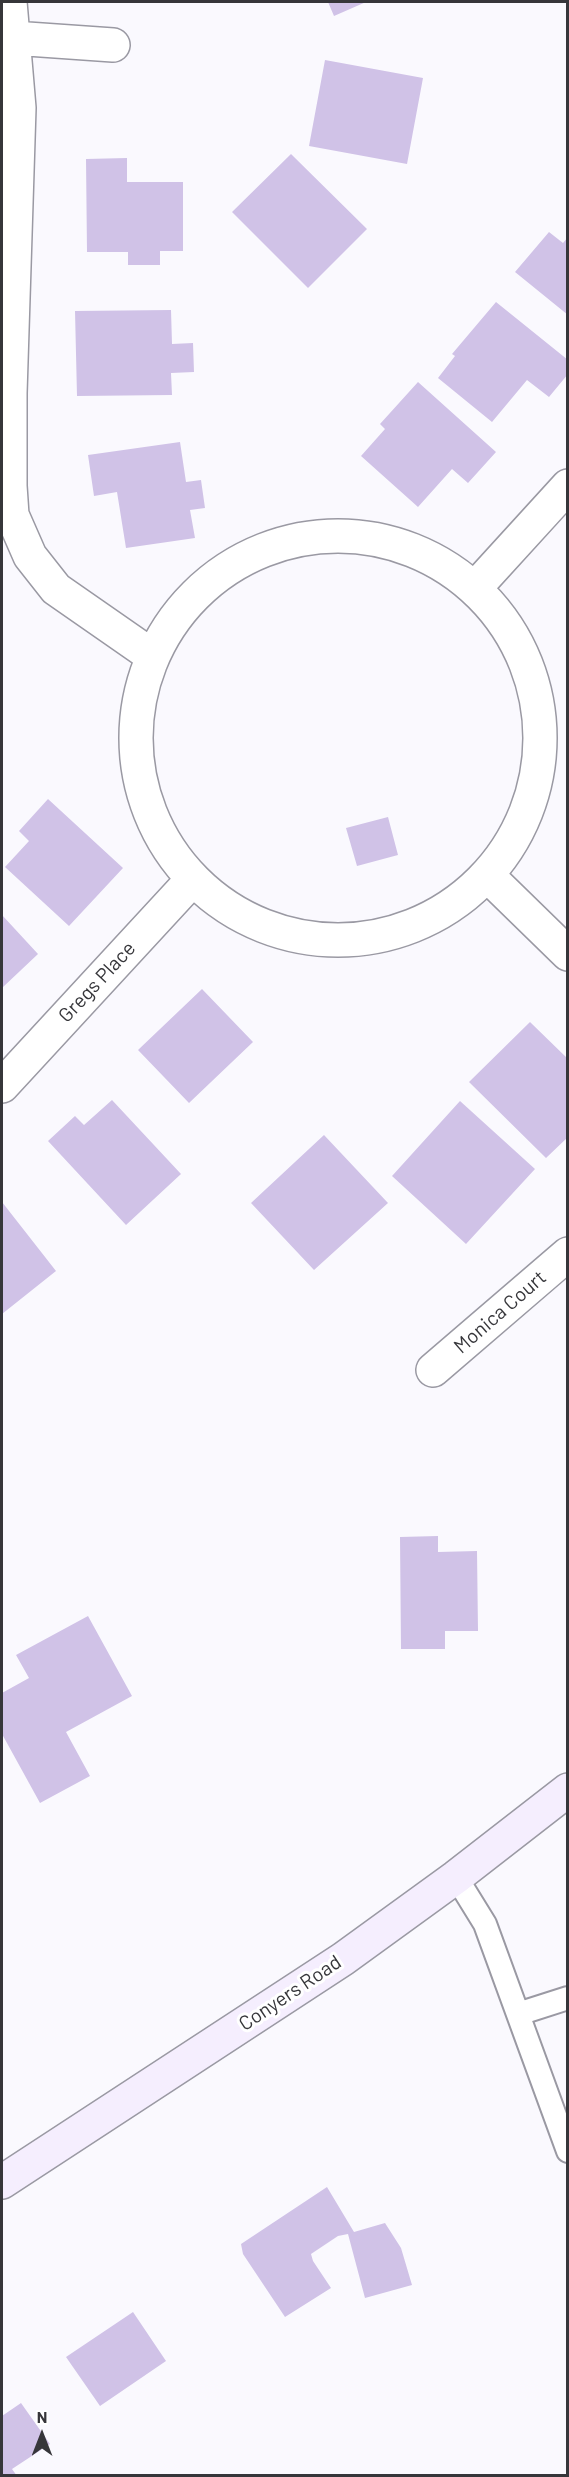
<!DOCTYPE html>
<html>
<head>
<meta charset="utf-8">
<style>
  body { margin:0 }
  #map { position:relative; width:569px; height:2477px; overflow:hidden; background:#faf9fe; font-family:Barlow,sans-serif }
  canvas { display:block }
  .frame { position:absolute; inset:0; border:3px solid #36363a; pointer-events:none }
  .north { position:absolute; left:12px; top:2405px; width:60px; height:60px; -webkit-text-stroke:4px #fff; paint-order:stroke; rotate:0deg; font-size:16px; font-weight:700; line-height:24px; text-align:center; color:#36363a }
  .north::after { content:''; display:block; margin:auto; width:21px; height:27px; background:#36363a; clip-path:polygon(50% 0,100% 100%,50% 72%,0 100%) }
</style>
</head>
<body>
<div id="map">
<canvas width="569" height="2477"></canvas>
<div class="frame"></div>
<div class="north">N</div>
</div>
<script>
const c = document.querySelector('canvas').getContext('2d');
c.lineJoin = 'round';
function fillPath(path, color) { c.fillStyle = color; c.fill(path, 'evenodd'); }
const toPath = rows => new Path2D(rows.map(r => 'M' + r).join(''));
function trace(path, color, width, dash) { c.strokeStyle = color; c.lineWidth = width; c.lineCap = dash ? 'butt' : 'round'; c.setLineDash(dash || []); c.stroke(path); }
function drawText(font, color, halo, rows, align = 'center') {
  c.font = font + ' Barlow,sans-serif'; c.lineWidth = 6; c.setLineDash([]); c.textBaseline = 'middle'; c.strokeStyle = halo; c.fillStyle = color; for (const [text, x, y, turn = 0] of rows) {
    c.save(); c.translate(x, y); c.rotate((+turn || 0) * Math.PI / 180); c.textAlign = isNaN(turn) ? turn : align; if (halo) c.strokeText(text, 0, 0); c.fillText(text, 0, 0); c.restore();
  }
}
fillPath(toPath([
  [328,2,366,2,334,16],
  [325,60,423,78,407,164,309,146],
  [291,154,367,229,308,288,232,212],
  [127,158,127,182,183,182,183,251,160,251,160,265,128,265,128,252,87,252,86,159],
  [549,232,563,243,568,237,568,315,515,272],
  [496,302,568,360,568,374,549,397,527,380,492,422,438,378,455,356,452,354],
  [171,310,172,344,193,343,194,372,171,373,172,395,77,396,75,311],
  [418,382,496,452,468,483,452,469,418,507,361,456,385,429,380,424],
  [180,442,186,482,201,480,205,508,190,510,195,538,126,548,117,492,94,496,88,455],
  [48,799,123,868,69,926,5,867,29,841,19,831],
  [388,817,398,855,357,866,346,828],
  [2,915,38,954,2,988],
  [202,989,253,1042,189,1103,138,1050],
  [530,1022,568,1059,568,1137,546,1158,469,1082],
  [112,1100,181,1174,126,1225,48,1141,75,1116,84,1125],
  [460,1101,535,1169,466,1244,392,1176],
  [324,1135,388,1203,314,1270,251,1203],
  [2,1202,56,1271,2,1314],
  [438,1536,438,1552,477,1551,478,1631,445,1631,445,1649,401,1649,400,1537],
  [88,1616,132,1696,66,1732,90,1776,40,1803,2,1734,2,1693,29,1678,16,1655],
  [327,2187,354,2232,385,2223,401,2248,412,2285,365,2298,348,2234,338,2236,311,2254,313,2261,331,2288,285,2317,243,2254,241,2244],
  [133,2312,166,2361,100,2406,66,2357],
  [21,2403,50,2444,12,2469,17,2476,2,2476,2,2416]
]), '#d0c2e7');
const lane = toPath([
  [456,1877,485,1924,568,2151],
  [518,2014,568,1998]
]);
const street = toPath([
  [10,2,19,108,10,393,10,486,12,515,30,556,56,589,148,653],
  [13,38,113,45],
  '136 738a202 202 0 1 1 404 0a202 202 0 1 1-404 0Z',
  [475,588,568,486],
  [487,875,568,954],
  [2,1086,193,879],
  [433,1370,568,1254]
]);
const secondary = toPath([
  [2,2182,343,1959,456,1877,568,1790]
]);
trace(lane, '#9a99a3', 26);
trace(street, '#9a99a3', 36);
trace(secondary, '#9a99a3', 36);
trace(lane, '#fff', 22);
trace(street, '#fff', 33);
trace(secondary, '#f5eefe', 33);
drawText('20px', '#36363a', '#fff', [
  ["Gregs Place",97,982,-47],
  ["Monica Court",500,1312,-41],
  ["Conyers Road",290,1993,-34]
]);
</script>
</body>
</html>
